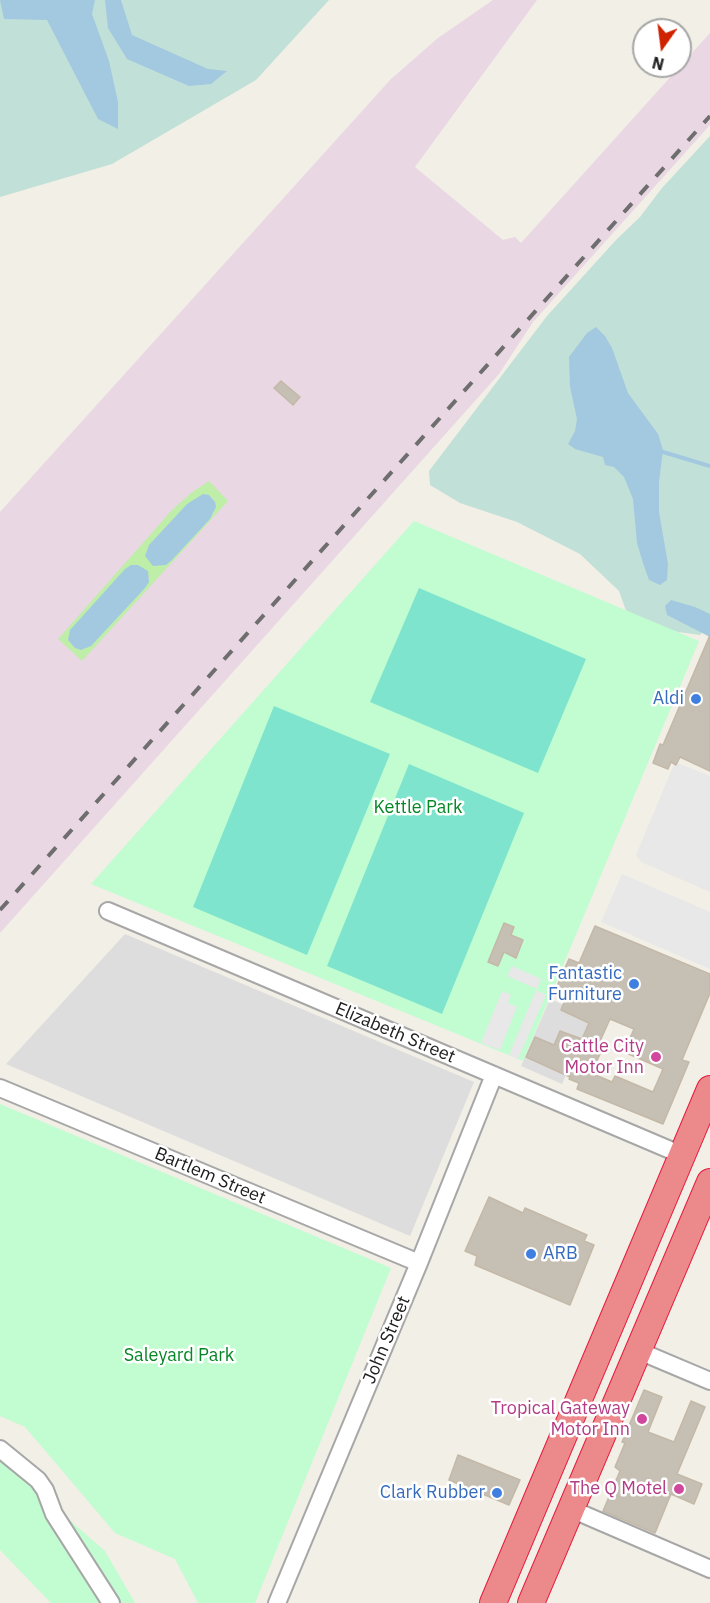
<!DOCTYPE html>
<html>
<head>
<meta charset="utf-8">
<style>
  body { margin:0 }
  #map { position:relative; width:710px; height:1603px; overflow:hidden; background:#f1efe6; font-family:"IBM Plex Sans",sans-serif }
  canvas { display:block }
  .north { position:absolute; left:632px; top:18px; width:60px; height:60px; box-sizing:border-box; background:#fff; border:2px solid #a6a6a6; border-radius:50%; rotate:194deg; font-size:16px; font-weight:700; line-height:24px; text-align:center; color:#202020 }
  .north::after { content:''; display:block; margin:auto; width:21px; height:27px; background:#cf2300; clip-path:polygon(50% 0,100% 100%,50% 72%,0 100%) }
</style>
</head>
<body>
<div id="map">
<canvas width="710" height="1603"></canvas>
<div class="north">N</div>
</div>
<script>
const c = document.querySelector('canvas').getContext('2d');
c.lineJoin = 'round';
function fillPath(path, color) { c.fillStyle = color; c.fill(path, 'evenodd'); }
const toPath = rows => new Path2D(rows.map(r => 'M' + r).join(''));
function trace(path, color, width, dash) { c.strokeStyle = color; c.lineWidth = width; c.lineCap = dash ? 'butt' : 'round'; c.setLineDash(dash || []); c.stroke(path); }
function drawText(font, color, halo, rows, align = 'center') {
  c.font = font + ' "IBM Plex Sans",sans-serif'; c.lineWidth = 5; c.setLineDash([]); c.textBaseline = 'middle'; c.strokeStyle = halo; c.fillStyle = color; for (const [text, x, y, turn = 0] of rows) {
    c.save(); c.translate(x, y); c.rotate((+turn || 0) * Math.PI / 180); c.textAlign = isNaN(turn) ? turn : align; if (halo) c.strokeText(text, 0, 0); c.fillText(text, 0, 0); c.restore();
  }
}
fillPath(toPath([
  [125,934,474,1082,410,1236,6,1064],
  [550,999,591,1017,562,1084,521,1066]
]), '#dedddd');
fillPath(toPath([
  [493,0,537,0,415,167,503,240,515,237,521,243,710,33,710,125,533,322,499,374,0,933,0,512,391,79,438,38]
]), '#ead7e4');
fillPath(toPath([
  [209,481,228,501,82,661,58,639,172,510,191,493],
  [202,494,213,498,214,513,166,565]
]), '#bfeea9');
fillPath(toPath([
  [0,0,329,0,256,80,112,164,0,197],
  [710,136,710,623,700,635,651,628,629,619,619,591,580,554,517,522,460,503,430,485,429,471,547,316,616,240,640,217,662,188]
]), '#c1e0d7');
fillPath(toPath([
  [414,521,699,641,523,1061,91,884],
  [0,1104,391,1268,255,1603,198,1603,175,1559,115,1533,25,1427,0,1416],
  [0,1460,105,1551,135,1603,51,1603,0,1550]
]), '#c1fdd0');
fillPath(toPath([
  [419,588,586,659,538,773,370,702],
  [274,706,390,754,307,955,193,907],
  [409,764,524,813,442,1014,327,966]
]), '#7fe4ce');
fillPath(toPath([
  [675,762,710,776,710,892,641,862,636,855],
  [622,874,710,912,710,969,601,922],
  [512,966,541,979,537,989,507,976],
  [536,990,546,995,518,1059,509,1055],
  [502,991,511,995,508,1003,517,1007,500,1050,481,1043]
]), '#e8e8e8');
fillPath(toPath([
  [0,0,95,0,92,14,109,61,118,102,118,129,98,119,47,20,4,19],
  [105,0,121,0,132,35,208,69,227,71,211,84,189,86,127,59,108,28],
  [596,327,605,336,612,348,628,393,658,434,663,450,659,482,659,512,668,564,667,580,660,585,649,580,643,563,637,543,633,499,624,477,614,467,605,465,603,457,575,449,568,444,575,431,577,419,570,387,569,357,587,333],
  [203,494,209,495,215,502,216,507,210,519,172,560,166,565,153,566,145,556,149,545,187,504],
  [131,565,138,565,148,571,149,582,145,588,91,646,81,650,75,648,68,640,70,630,125,569],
  [671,600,695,607,710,614,710,637,667,615,665,606]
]), '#a3c9e1');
trace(toPath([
  [663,452,710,466]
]), '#a3c9e1', 4);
const building = toPath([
  [281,381,300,397,293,405,274,388,281,381],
  [710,635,710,771,680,757,676,765,671,762,668,769,653,763,660,744,663,745,710,635],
  [504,923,514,927,511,935,523,940,516,958,504,952,498,966,488,962,504,923],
  [595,926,710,974,710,993,682,1060,689,1062,663,1124,577,1089,579,1083,569,1079,570,1077,526,1057,535,1037,554,1045,560,1031,582,1039,589,1023,561,1010,565,1000,553,995,569,959,579,963,595,926],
  [610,1019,634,1029,624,1052,663,1069,653,1092,615,1076,612,1082,591,1073,601,1052,596,1050,610,1019],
  [489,1197,523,1213,525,1208,587,1235,584,1241,594,1245,570,1305,475,1265,477,1256,465,1251,489,1197],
  [644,1390,662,1397,648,1432,674,1442,691,1401,705,1407,677,1474,702,1484,694,1504,671,1494,655,1533,603,1511,620,1471,615,1467,625,1443,622,1442,644,1390],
  [458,1455,520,1480,509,1505,449,1480,458,1455]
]);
fillPath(building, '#c6bfb4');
trace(building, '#c4b8a7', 1.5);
const minor = toPath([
  [108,911,682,1155],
  [0,1088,419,1263],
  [639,1351,710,1381],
  [0,1449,38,1480,45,1490,54,1514,111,1603],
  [571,1509,710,1569],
  [277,1603,419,1263,494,1075]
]);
const highway = toPath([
  [493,1603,710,1089],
  [531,1603,710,1182]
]);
trace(minor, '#a7a7a7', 20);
trace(highway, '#e61b3f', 28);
trace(minor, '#fff', 16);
trace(highway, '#ec898b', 26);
trace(toPath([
  [0,910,710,116]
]), '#6e6e6e', 4, [12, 12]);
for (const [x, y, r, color] of [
  [696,699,6,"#3f7fe0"],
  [634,984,6,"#3f7fe0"],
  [656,1057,6,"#d1479c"],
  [531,1254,6,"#3f7fe0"],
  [642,1419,6,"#d1479c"],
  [679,1489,6,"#d1479c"],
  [497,1493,6,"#3f7fe0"]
]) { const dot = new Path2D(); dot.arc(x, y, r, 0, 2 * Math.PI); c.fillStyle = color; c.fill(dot); trace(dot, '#fff', 2); }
drawText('18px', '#366cbe', '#fff', [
  ["Aldi",684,699],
  ["Fantastic",622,974],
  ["Furniture",622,995],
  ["ARB",543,1254,"left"],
  ["Clark Rubber",485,1493]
], 'right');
drawText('18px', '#058725', '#fff', [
  ["Kettle Park",418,808],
  ["Saleyard Park",179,1356]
]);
drawText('18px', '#202020', '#fff', [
  ["Elizabeth Street",395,1033,23],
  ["Bartlem Street",210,1176,23],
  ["John Street",387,1340,-67]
]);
drawText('18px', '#b23c85', '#fff', [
  ["Cattle City",644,1047],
  ["Motor Inn",644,1068],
  ["Tropical Gateway",630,1409],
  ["Motor Inn",630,1430],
  ["The Q Motel",667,1489]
], 'right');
</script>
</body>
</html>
